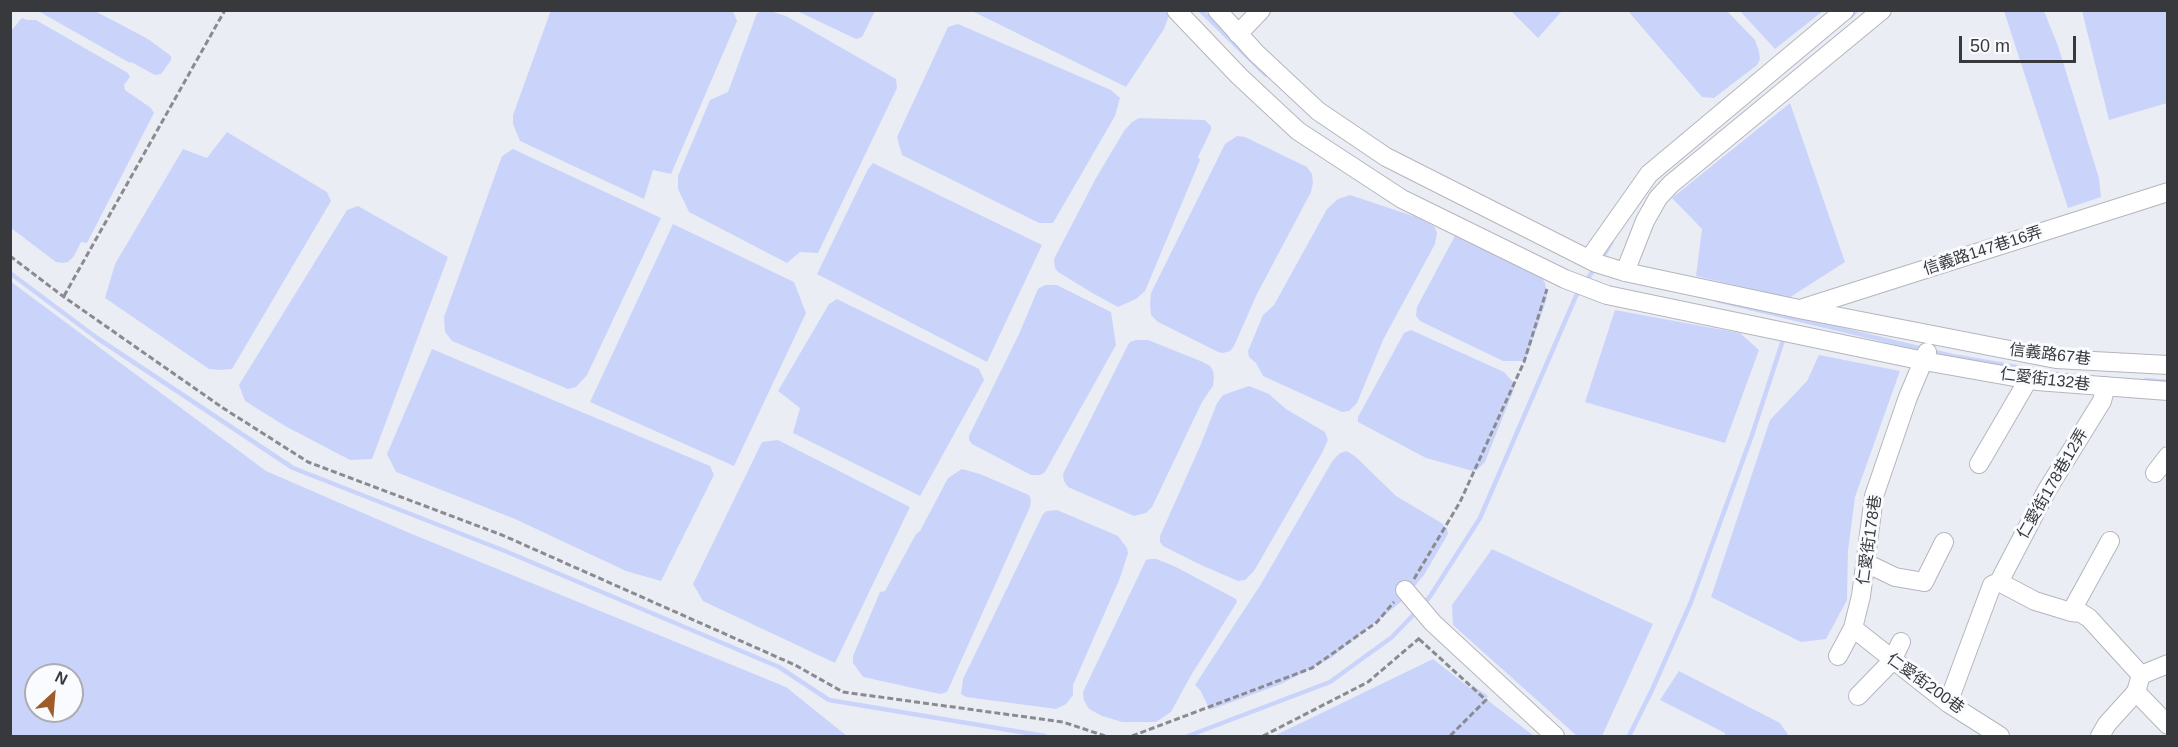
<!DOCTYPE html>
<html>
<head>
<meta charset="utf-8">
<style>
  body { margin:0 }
  #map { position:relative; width:2178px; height:747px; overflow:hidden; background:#ebedf5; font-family:Helvetica,sans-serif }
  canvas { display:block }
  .frame { position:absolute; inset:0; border:12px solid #38393c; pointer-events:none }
  .north { position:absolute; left:24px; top:663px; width:60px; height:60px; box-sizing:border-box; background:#fafbfe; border:2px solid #acadb0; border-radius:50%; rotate:26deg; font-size:16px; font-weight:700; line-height:24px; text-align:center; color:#38393c }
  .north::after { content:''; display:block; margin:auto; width:21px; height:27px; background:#9e5d28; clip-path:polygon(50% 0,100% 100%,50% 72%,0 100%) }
  .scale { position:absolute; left:1959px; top:36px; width:117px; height:27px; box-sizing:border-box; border:3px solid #38393c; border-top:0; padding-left:8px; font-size:18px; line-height:21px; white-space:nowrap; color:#38393c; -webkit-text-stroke:4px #fafbfe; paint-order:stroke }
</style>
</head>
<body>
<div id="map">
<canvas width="2178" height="747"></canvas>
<div class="frame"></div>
<div class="north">N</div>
<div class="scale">50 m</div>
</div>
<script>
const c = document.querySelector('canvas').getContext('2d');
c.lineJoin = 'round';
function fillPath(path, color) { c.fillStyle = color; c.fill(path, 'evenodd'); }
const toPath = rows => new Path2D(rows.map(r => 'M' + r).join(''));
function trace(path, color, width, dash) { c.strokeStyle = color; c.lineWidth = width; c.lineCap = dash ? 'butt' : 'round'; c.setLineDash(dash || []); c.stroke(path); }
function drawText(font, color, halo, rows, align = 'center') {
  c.font = font + ' Helvetica,"Noto Sans TC",sans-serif'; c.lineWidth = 6; c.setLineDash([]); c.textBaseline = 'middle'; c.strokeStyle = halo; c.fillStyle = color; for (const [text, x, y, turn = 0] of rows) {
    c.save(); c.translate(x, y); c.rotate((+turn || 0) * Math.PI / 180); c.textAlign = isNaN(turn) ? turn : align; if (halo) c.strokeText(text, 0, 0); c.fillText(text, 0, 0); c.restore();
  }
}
fillPath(toPath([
  [551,10,733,11,737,21,671,174,653,170,644,199,520,141,513,124,513,115],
  [767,10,786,16,896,79,897,88,818,253,800,252,787,263,689,212,678,189,678,176,710,100,728,92,757,13],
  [1168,10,1170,13,1164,29,1126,87,972,11],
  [38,11,95,11,148,39,171,56,171,60,161,74,155,75,131,62,130,63],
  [797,11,875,11,862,37,856,39],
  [1511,11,1562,11,1538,38],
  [1628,11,1727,11,1755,40,1759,51,1760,59,1757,65,1714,98,1702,97],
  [1740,11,1823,11,1775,49],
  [2004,11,2044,11,2058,46,2099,178,2101,197,2068,208],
  [2082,11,2167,11,2167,103,2109,120],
  [22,18,27,20,36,20,128,73,130,77,124,85,125,90,151,108,154,113,87,243,81,242,74,256,68,262,63,263,56,262,11,228,11,31],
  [958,24,1111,90,1120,98,1115,116,1053,223,1039,223,902,155,897,137,948,27],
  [1790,103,1845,262,1789,298,1696,276,1702,229,1672,198],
  [1139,118,1205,120,1211,126,1211,130,1198,157,1200,160,1145,291,1136,299,1118,307,1094,294,1058,272,1055,268,1054,259,1096,178,1124,131,1132,122],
  [227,132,327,192,331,201,232,369,221,370,209,369,105,298,115,264,183,149,207,158],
  [1237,136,1245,137,1307,167,1312,174,1313,183,1311,192,1257,294,1234,346,1230,351,1223,353,1218,352,1158,322,1151,315,1150,304,1151,293,1225,144],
  [513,149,661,218,587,375,576,387,568,389,452,341,445,332,444,317,502,156],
  [873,163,1042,245,987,362,817,274,868,169],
  [1350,195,1416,217,1434,226,1437,233,1435,244,1383,340,1357,403,1349,411,1342,412,1263,376,1256,363,1249,357,1248,351,1263,315,1274,305,1327,209,1338,199],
  [358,206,448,257,372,459,350,460,285,426,245,401,239,385,347,210],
  [673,224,794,282,806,313,734,466,590,402],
  [1457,232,1540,275,1545,283,1547,298,1528,354,1523,361,1503,361,1420,321,1416,316,1417,307],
  [10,281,266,471,407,532,786,687,847,736,11,736],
  [36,675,72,675,72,711,36,711],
  [1045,285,1057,285,1111,312,1116,345,1045,472,1040,475,1031,475,972,444,969,440,969,436,1019,334,1038,289],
  [837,299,979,369,984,380,920,496,793,433,800,408,778,391,829,304],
  [1615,310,1740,333,1759,350,1725,443,1585,402],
  [1411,330,1504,372,1513,382,1514,389,1485,462,1477,470,1473,471,1426,458,1358,422,1358,417,1404,333],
  [1136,340,1148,340,1203,362,1210,366,1213,371,1214,377,1213,386,1202,402,1152,507,1146,513,1134,516,1068,487,1064,481,1063,474,1128,345,1130,342],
  [432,349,710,466,714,475,661,581,626,571,515,519,396,472,387,454],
  [1819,355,1900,371,1855,497,1848,551,1847,600,1826,639,1801,642,1711,597,1770,420,1807,381],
  [1249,386,1269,394,1286,409,1325,432,1328,440,1322,453,1254,571,1245,580,1238,581,1201,565,1163,546,1160,542,1160,536,1201,444,1217,403,1223,395],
  [778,440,910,507,835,663,703,601,693,584,762,442],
  [1347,451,1356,457,1396,496,1440,522,1447,528,1448,534,1424,575,1402,601,1331,658,1281,684,1210,710,1200,690,1195,685,1261,584,1333,460,1340,453],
  [962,469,980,474,1029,495,1031,500,1030,507,947,692,940,694,863,677,853,663,853,656,880,592,885,591,916,534,920,531,948,478],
  [1057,510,1118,536,1127,548,1128,553,1120,578,1073,685,1073,695,1066,704,1056,709,966,697,961,694,963,679,1043,514,1047,511],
  [1492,549,1653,624,1602,736,1577,736,1453,625,1452,605],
  [1150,559,1156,559,1174,566,1236,599,1237,602,1190,677,1171,712,1156,722,1122,722,1102,716,1089,709,1084,701,1083,692,1146,560],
  [1433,659,1470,688,1472,685,1488,696,1486,699,1534,736,1274,736],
  [1679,671,1780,723,1789,736,1725,736,1725,733,1660,700]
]), '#cad4fb');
trace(toPath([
  [1200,10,1266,75],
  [1850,17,1857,10],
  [1601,260,1612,241],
  [10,273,97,338,293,468,505,551,779,667,829,700,1045,736],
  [1585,282,1596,267],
  [1717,300,1952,356,2057,374],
  [2146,380,2168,382],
  [1423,605,1431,595,1480,518,1576,296,1581,289],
  [1188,736,1330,682,1392,637,1417,611],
  [1629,736,1652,690,1691,602,1752,435,1784,337]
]), '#cad4fb', 4.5);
const minor = toPath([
  [1176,10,1239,76,1298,131,1402,199,1565,279,1607,295,1924,361,2037,381,2168,391],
  [1217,10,1256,53,1318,111,1386,157,1596,263,1625,272,1799,309,2056,359,2168,365],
  [1238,34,1261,10],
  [1589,259,1649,174,1845,10],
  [1625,272,1645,221,1658,198,1671,184,1882,10],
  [1800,309,2168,192],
  [1979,464,2028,380],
  [2155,473,2168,456],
  [1866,563,1895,577,1924,582,1944,542],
  [1999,582,2047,490,2102,401,2106,386],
  [1405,590,1433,623,1555,736],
  [2071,612,2110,541],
  [1853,628,1948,703,2000,736],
  [1838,656,1853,628,1861,596,1874,496,1908,397,1927,352],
  [2136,692,2168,725],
  [1858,696,1892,661,1901,642],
  [1948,703,1992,585,1999,582,2035,601,2071,612,2081,613,2089,618,2141,675],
  [2100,736,2107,724,2136,692,2141,675,2168,664]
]);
trace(minor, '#b4b6be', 20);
trace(toPath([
  [10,256,64,297,223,408,308,462,502,535,795,665,843,692,1063,722,1105,736],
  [64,296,225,10],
  [1414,579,1460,502,1524,362,1547,289],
  [1419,639,1486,700,1450,736],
  [1132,736,1312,668,1377,622,1394,602],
  [1263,736,1368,682,1422,636]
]), '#8a8b90', 3, [6, 3]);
trace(minor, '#fff', 18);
drawText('16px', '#38393c', '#fafbfe', [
  ["信義路147巷16弄",1983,251,-18],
  ["信義路67巷",2050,355,7],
  ["仁愛街132巷",2045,380,7],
  ["仁愛街178巷12弄",2053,484,-60],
  ["仁愛街178巷",1870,540,-82],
  ["仁愛街200巷",1925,684,36]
]);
</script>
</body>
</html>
